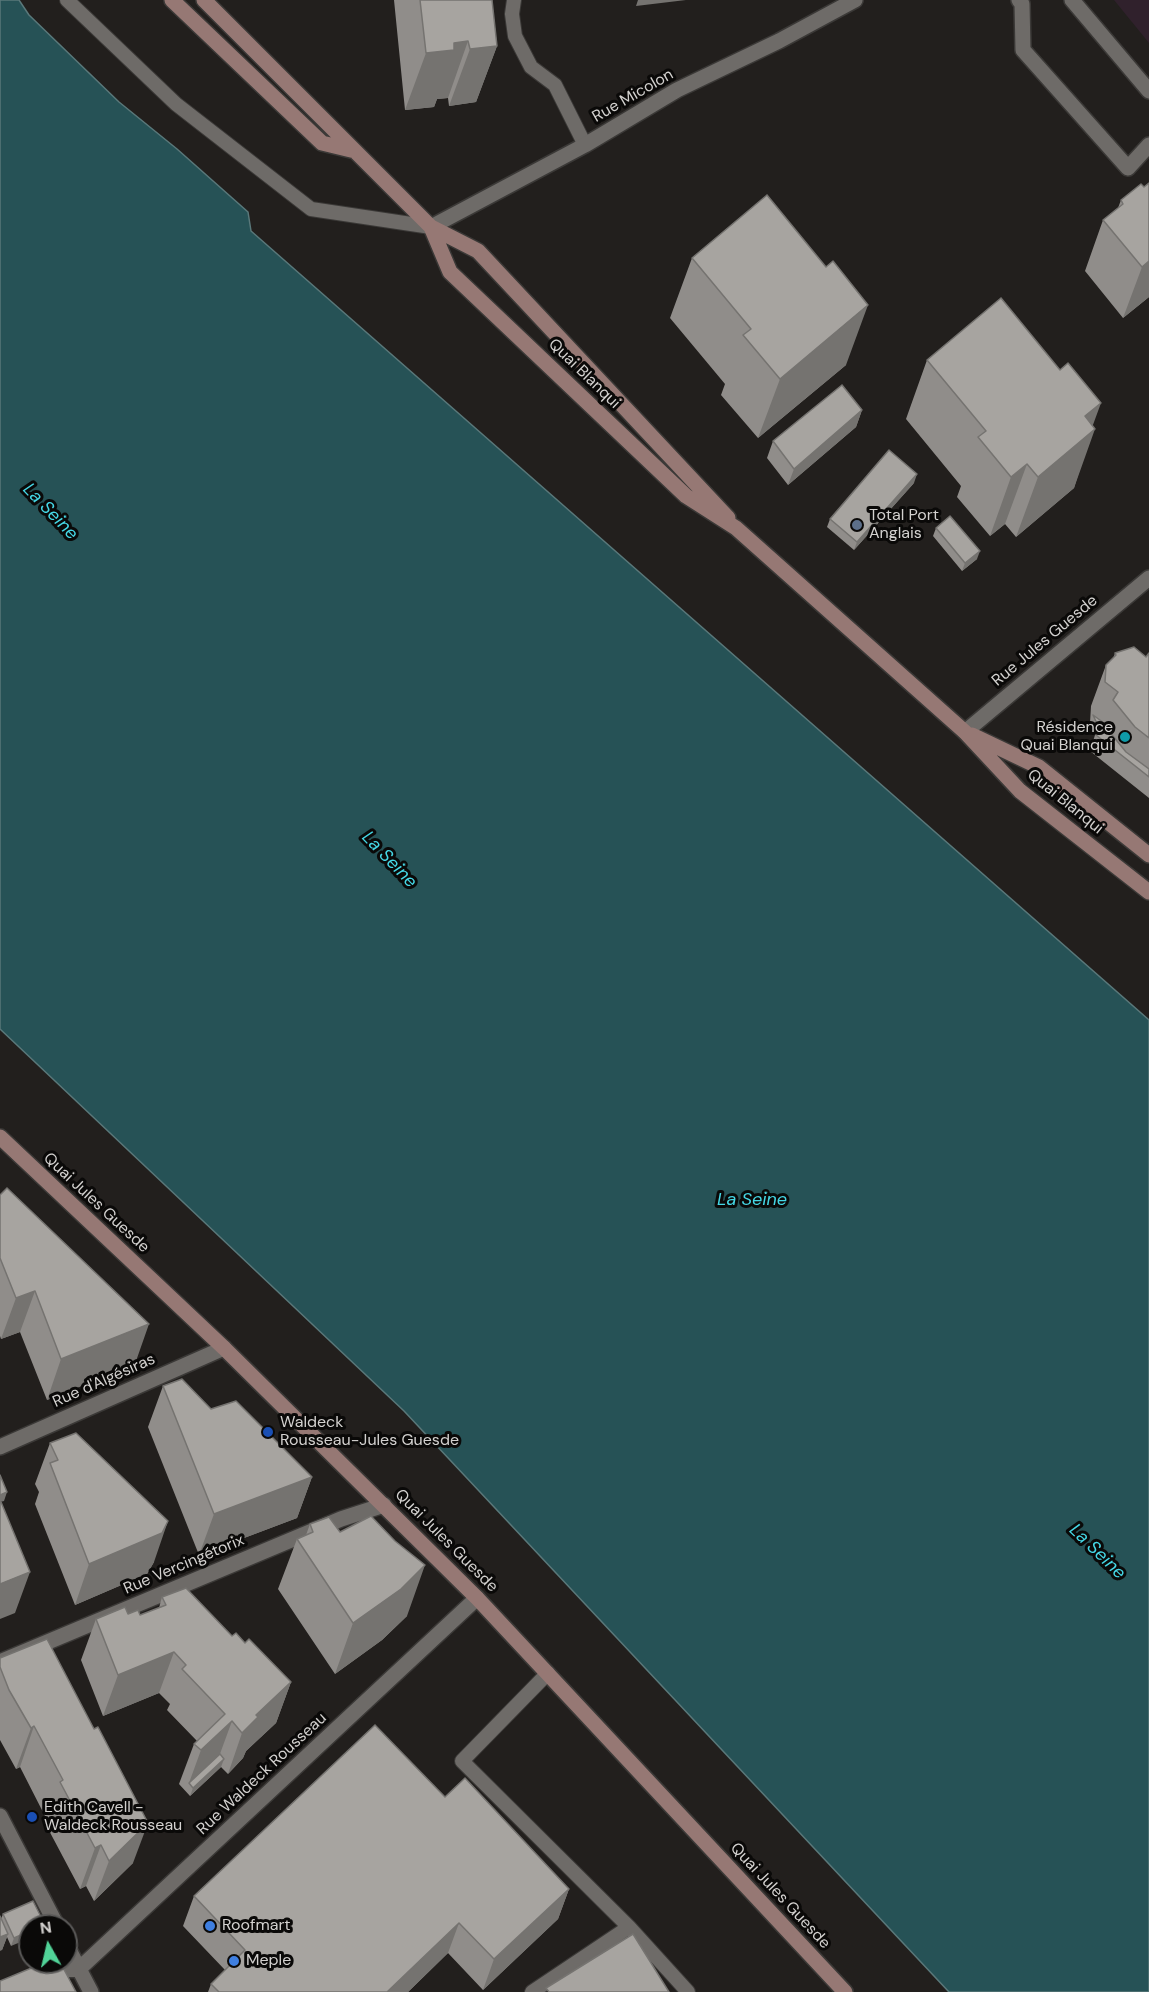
<!DOCTYPE html>
<html>
<head>
<meta charset="utf-8">
<style>
  body { margin:0 }
  #map { position:relative; width:1149px; height:1992px; overflow:hidden; background:#221f1d; font-family:"DM Sans",sans-serif }
  canvas { display:block }
  .north { position:absolute; left:18px; top:1914px; width:60px; height:60px; box-sizing:border-box; background:#0a0908; border:2px solid #5a5958; border-radius:50%; rotate:352deg; font-size:16px; font-weight:700; line-height:24px; text-align:center; color:#d3d1cf }
  .north::after { content:''; display:block; margin:auto; width:21px; height:27px; background:#51d398; clip-path:polygon(50% 0,100% 100%,50% 72%,0 100%) }
</style>
</head>
<body>
<div id="map">
<canvas width="1149" height="1992"></canvas>
<div class="north">N</div>
</div>
<script>
const c = document.querySelector('canvas').getContext('2d');
c.lineJoin = 'round';
function fillPath(path, color) { c.fillStyle = color; c.fill(path, 'evenodd'); }
const toPath = rows => new Path2D(rows.map(r => 'M' + r).join(''));
function trace(path, color, width, dash) { c.strokeStyle = color; c.lineWidth = width; c.lineCap = dash ? 'butt' : 'round'; c.setLineDash(dash || []); c.stroke(path); }
function drawText(font, color, halo, rows, align = 'center') {
  c.font = font + ' "DM Sans",sans-serif'; c.lineWidth = 6; c.setLineDash([]); c.textBaseline = 'middle'; c.strokeStyle = halo; c.fillStyle = color; for (const [text, x, y, turn = 0] of rows) {
    c.save(); c.translate(x, y); c.rotate((+turn || 0) * Math.PI / 180); c.textAlign = isNaN(turn) ? turn : align; if (halo) c.strokeText(text, 0, 0); c.fillText(text, 0, 0); c.restore();
  }
}
fillPath(toPath([
  [1114,0,1149,0,1149,43]
]), '#30212c');
const water = toPath([
  [0,0,19,0,29,15,119,102,177,149,248,212,251,231,1149,1020,1149,1992,949,1992,404,1411,0,1029,0,0]
]);
fillPath(water, '#265256');
trace(water, '#5a787a', 1.5);
const lane = toPath([
  [67,0,176,104,311,209,431,227],
  [514,0,512,14,515,36,531,67,555,85,585,145],
  [629,1927,688,1992],
  [532,1992,629,1927,462,1761,548,1673]
]);
const street = toPath([
  [1019,0,1022,4,1023,50,1128,168,1149,145],
  [1072,0,1149,91],
  [431,227,585,145,677,90,779,41,855,0],
  [965,732,1149,578],
  [0,1447,224,1348],
  [0,1662,341,1519,384,1505],
  [0,1816,57,1926],
  [66,1944,91,1992],
  [45,1971,79,1969,477,1598]
]);
const secondary = toPath([
  [172,0,322,143,355,151],
  [204,0,431,227,478,251,728,518],
  [431,227,450,272,686,496,736,528,965,732,1020,791,1149,892],
  [972,735,1039,767,1149,855],
  [0,1137,224,1348,477,1598,845,1992]
]);
trace(lane, '#3b3937', 16);
trace(street, '#3b3937', 18);
trace(secondary, '#3b3937', 18);
trace(lane, '#6e6b68', 14);
trace(street, '#6e6b68', 15);
trace(secondary, '#967874', 15);
fillPath(toPath([
  [394,0,492,0,497,46,476,102,449,106,448,98,437,99,434,107,405,110],
  [1149,183,1149,297,1123,318,1085,271,1103,220,1118,208,1121,200,1144,187],
  [692,258,826,267,846,365,758,438,721,395,725,384,670,318],
  [927,360,1093,426,1074,488,1016,537,1005,524,990,536,957,497,961,486,906,419],
  [862,410,856,427,788,485,767,458,773,441],
  [914,483,854,550,827,527,830,519],
  [936,528,977,559,962,571,933,536],
  [1115,653,1146,657,1149,653,1149,798,1090,751,1095,735,1090,723,1091,706,1106,665,1113,659],
  [0,1195,135,1364,47,1400,20,1332,1,1339,0,1336],
  [163,1386,211,1409,312,1477,297,1518,199,1555,148,1427],
  [50,1443,154,1562,147,1574,75,1605,35,1504,39,1492,35,1484],
  [310,1524,340,1532,407,1616,382,1640,335,1674,278,1589,297,1539,306,1535],
  [162,1597,245,1643,291,1682,276,1723,246,1751,243,1758,228,1774,221,1767,190,1796,179,1784,194,1744,197,1741,167,1710,170,1704,159,1693,103,1716,81,1660,96,1619,128,1614,140,1615,159,1608],
  [0,1658,133,1863,94,1901,86,1886,80,1889,45,1823,46,1818,20,1767,16,1769,0,1740],
  [445,1797,569,1889,558,1919,483,1990,448,1953,408,1992,208,1992,211,1984,225,1970,183,1926,194,1896],
  [3,1914,41,1917,38,1926,30,1926,11,1946,7,1937,2,1950,1,1919]
]), '#908d8a');
fillPath(toPath([
  [638,0,686,0,636,6],
  [468,41,448,98,437,99,434,107,405,110,426,53,454,43],
  [497,46,476,102,449,106,470,49],
  [1149,261,1149,297,1123,318,1142,267],
  [868,305,846,365,758,438,780,379],
  [1101,403,1090,433,1095,429,1074,488,1016,537,1038,477,1085,416],
  [862,410,856,427,788,485,794,469],
  [1027,464,1005,524,990,536,1011,477],
  [917,474,914,483,854,550,857,542],
  [980,551,977,559,962,571,965,563],
  [35,1291,20,1332,1,1339,16,1298],
  [149,1324,135,1364,47,1400,61,1359],
  [312,1477,297,1518,199,1555,214,1514],
  [7,1492,4,1501,0,1502,0,1495],
  [168,1521,154,1562,147,1574,75,1605,89,1564],
  [425,1565,407,1616,382,1640,335,1674,353,1623],
  [30,1572,15,1613,0,1619,0,1584],
  [174,1652,159,1693,103,1716,118,1675],
  [291,1682,276,1723,246,1751,243,1758,228,1774,242,1733,256,1715],
  [232,1721,217,1762,189,1783,201,1750],
  [34,1726,20,1767,16,1769,31,1728],
  [224,1759,221,1767,190,1796,193,1788],
  [148,1823,133,1863,94,1901,109,1861],
  [101,1845,86,1886,80,1889,95,1848],
  [569,1889,558,1919,483,1990,494,1959],
  [459,1923,448,1953,408,1992,387,1992],
  [30,1931,30,1938,11,1946,14,1938],
  [8,1934,2,1950,0,1951,0,1937]
]), '#757370');
const building = toPath([
  [420,0,492,0,497,46,470,49,468,41,454,43,454,50,426,53,420,0],
  [1149,183,1149,261,1142,267,1103,220,1123,204,1121,200,1141,184,1144,187,1149,183],
  [767,195,826,267,833,261,868,305,780,379,743,335,751,329,692,258,767,195],
  [1001,298,1060,370,1068,363,1101,403,1085,416,1095,429,1038,477,1027,464,1011,477,978,437,986,431,927,360,1001,298],
  [842,385,862,410,794,469,773,441,842,385],
  [889,450,917,474,857,542,830,519,889,450],
  [950,516,980,551,965,563,936,528,950,516],
  [1134,647,1146,657,1149,653,1149,738,1135,727,1113,700,1118,692,1105,682,1106,665,1116,655,1115,653,1134,647],
  [1093,715,1104,723,1100,730,1093,715],
  [1104,725,1126,752,1149,769,1149,777,1096,735,1104,725],
  [7,1188,149,1324,61,1359,35,1291,16,1298,0,1258,0,1195,7,1188],
  [182,1379,211,1409,236,1401,312,1477,214,1514,163,1386,182,1379],
  [76,1433,168,1521,162,1533,89,1564,50,1463,58,1460,50,1443,76,1433],
  [0,1475,7,1492,0,1495,0,1475],
  [0,1502,1,1502,30,1572,0,1584,0,1502],
  [371,1516,395,1541,425,1565,401,1589,353,1623,297,1539,313,1532,310,1524,329,1517,340,1532,371,1516],
  [186,1588,232,1636,236,1633,245,1643,249,1639,291,1682,256,1715,258,1717,242,1733,232,1721,201,1750,194,1744,225,1714,182,1669,186,1665,174,1652,118,1675,96,1619,125,1607,128,1614,138,1610,140,1615,166,1605,162,1597,186,1588],
  [47,1639,94,1729,98,1727,148,1823,109,1861,101,1845,95,1848,60,1782,63,1780,34,1726,31,1728,9,1690,0,1667,0,1658,47,1639],
  [375,1725,445,1797,465,1778,569,1889,494,1959,459,1923,387,1992,219,1992,211,1984,245,1950,194,1896,375,1725],
  [220,1754,224,1759,193,1788,189,1783,220,1754],
  [33,1901,41,1917,37,1926,30,1926,30,1931,14,1938,3,1914,33,1901],
  [0,1916,8,1934,0,1937,0,1916],
  [633,1934,669,1992,549,1992,546,1988,633,1934],
  [46,1962,60,1962,76,1992,0,1992,0,1981,46,1962]
]);
fillPath(building, '#a7a4a0');
trace(building, '#757370', 1.5);
for (const [x, y, r, color] of [
  [857,525,6,"#5c6f8a"],
  [1125,737,6,"#0f9aa8"],
  [268,1432,6,"#1a4fb4"],
  [32,1817,6,"#1a4fb4"],
  [210,1926,6,"#3f7fe0"],
  [234,1961,6,"#3f7fe0"]
]) { const dot = new Path2D(); dot.arc(x, y, r, 0, 2 * Math.PI); c.fillStyle = color; c.fill(dot); trace(dot, '#0a0908', 2); }
drawText('16px', '#d3d1cf', '#0a0908', [
  ["Rue Micolon",633,96,-30],
  ["Quai Blanqui",584,374,44],
  ["Rue Jules Guesde",1045,641,-40],
  ["Quai Blanqui",1065,802,39],
  ["Quai Jules Guesde",96,1203,43],
  ["Rue d'Algésiras",104,1381,-24],
  ["Quai Jules Guesde",446,1541,45],
  ["Rue Vercingétorix",184,1565,-23],
  ["Rue Waldeck Rousseau",262,1774,-43],
  ["Quai Jules Guesde",780,1896,47]
]);
drawText('16px', '#d3d1cf', '#0a0908', [
  ["Total Port",869,516],
  ["Anglais",869,534],
  ["Résidence",1113,728,"right"],
  ["Quai Blanqui",1113,746,"right"],
  ["Waldeck",280,1423],
  ["Rousseau-Jules Guesde",280,1441],
  ["Edith Cavell -",44,1808],
  ["Waldeck Rousseau",44,1826],
  ["Roofmart",222,1926],
  ["Meple",246,1961]
], 'left');
drawText('italic 18px', '#45d7e5', '#0a0908', [
  ["La Seine",50,512,46],
  ["La Seine",389,860,46],
  ["La Seine",752,1200],
  ["La Seine",1097,1552,44]
]);
</script>
</body>
</html>
